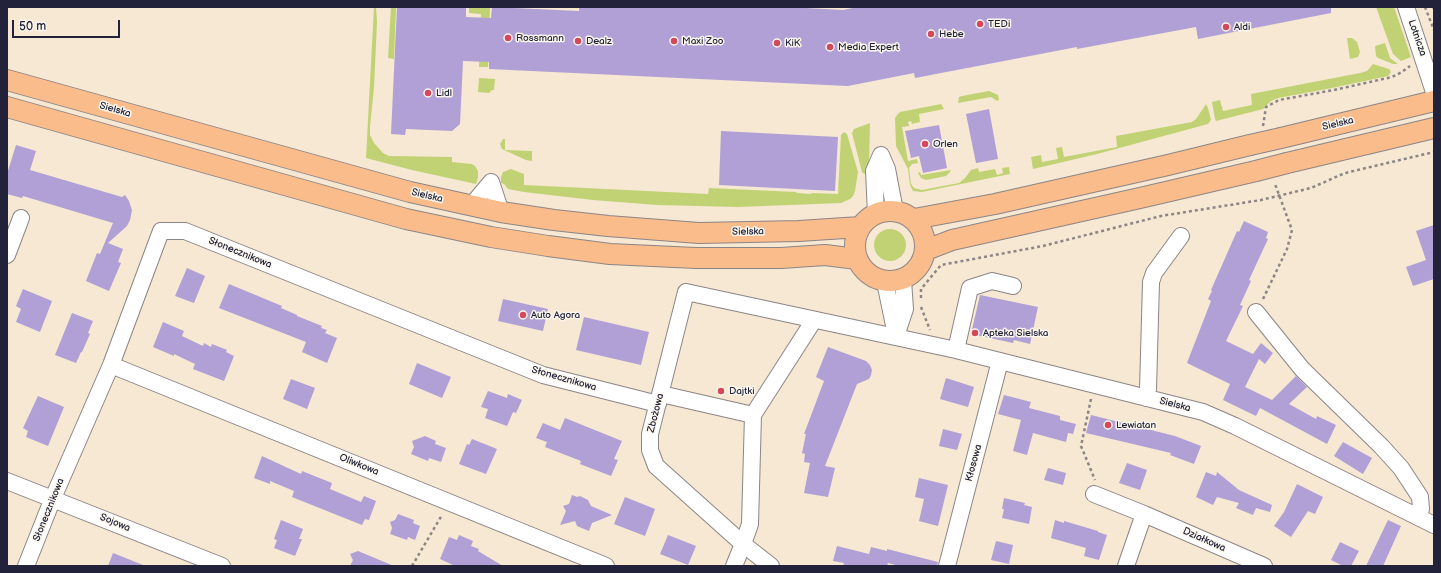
<!DOCTYPE html>
<html>
<head>
<meta charset="utf-8">
<style>
  body { margin:0 }
  #map { position:relative; width:1441px; height:573px; overflow:hidden; background:#f6e8d2; font-family:"Balsamiq Sans",sans-serif }
  canvas { display:block }
  .frame { position:absolute; inset:0; border:8px solid #22223b; pointer-events:none }
  .scale { position:absolute; left:12px; top:20px; width:108px; height:18px; box-sizing:border-box; border:2px solid #22223b; border-top:0; padding-left:5px; font-size:12px; line-height:14px; white-space:nowrap; color:#22223b; -webkit-text-stroke:3px #fbf7ec; paint-order:stroke }
</style>
</head>
<body>
<div id="map">
<canvas width="1441" height="573"></canvas>
<div class="frame"></div>
<div class="scale">50 m</div>
</div>
<script>
const c = document.querySelector('canvas').getContext('2d');
c.lineJoin = 'round';
function fillPath(path, color) { c.fillStyle = color; c.fill(path, 'evenodd'); }
const toPath = rows => new Path2D(rows.map(r => 'M' + r).join(''));
function trace(path, color, width, dash) { c.strokeStyle = color; c.lineWidth = width; c.lineCap = dash ? 'butt' : 'round'; c.setLineDash(dash || []); c.stroke(path); }
function drawText(font, color, halo, rows, align = 'center') {
  c.font = font + ' "Balsamiq Sans",sans-serif'; c.lineWidth = 3; c.setLineDash([]); c.textBaseline = 'middle'; c.strokeStyle = halo; c.fillStyle = color; for (const [text, x, y, turn = 0] of rows) {
    c.save(); c.translate(x, y); c.rotate((+turn || 0) * Math.PI / 180); c.textAlign = isNaN(turn) ? turn : align; if (halo) c.strokeText(text, 0, 0); c.fillText(text, 0, 0); c.restore();
  }
}
fillPath(toPath([
  [374,7,376,7,377,22,374,87,370,127,370,135,374,143,383,153,389,156,452,157,452,162,472,164,475,166,478,171,478,177,476,184,412,170,366,158],
  [391,7,396,7,394,59,388,58],
  [469,7,490,7,488,67,479,67,481,14,469,13],
  [1376,7,1394,7,1411,57,1401,61,1393,54],
  [1347,38,1352,38,1357,42,1360,52,1358,57,1350,59],
  [1385,43,1390,58,1398,64,1393,64,1378,58,1376,56,1375,46],
  [1373,64,1389,69,1391,72,1388,76,1332,88,1278,98,1271,101,1263,109,1216,121,1215,119,1212,102,1220,100,1223,111,1252,105,1251,94,1360,73,1367,71],
  [479,78,495,79,494,90,492,90,489,93,478,92],
  [989,91,998,95,999,100,997,101,991,97,958,103,959,97,962,96],
  [941,104,944,109,919,114,920,122,912,124,911,121,908,122,909,126,902,127,908,161,917,159,918,163,912,164,909,168,911,184,914,188,922,190,959,183,965,178,971,170,978,168,979,172,995,169,997,175,1003,173,1002,168,1009,167,1010,174,922,192,913,191,910,185,908,169,896,146,895,118,898,114,900,112],
  [1206,104,1208,108,1211,120,1208,124,1097,154,1033,169,1031,157,1041,155,1042,162,1058,159,1056,148,1062,147,1064,157,1117,147,1116,136,1192,122,1196,119],
  [870,123,869,164,866,175,862,172,852,133,854,129],
  [844,132,847,134,858,172,855,191,853,196,850,199,841,203,738,207,657,205,593,200,524,192,508,189,504,184,501,183,501,177,503,172,511,169,524,174,524,185,708,194,709,188,796,192,797,193,811,194,812,193,838,194,841,135],
  [503,139,505,139,505,150,532,151,532,161,526,160,502,149,500,144],
  [951,170,950,172,946,176,926,180,921,178,918,173,920,172,921,175],
  '874 245a16 16 0 1 1 32 0a16 16 0 1 1-32 0Z'
]), '#c1d275');
fillPath(toPath([
  [397,7,466,7,466,17,491,18,492,7,579,11,579,7,787,7,843,10,858,7,1331,7,1331,13,1198,39,1196,27,1077,49,1077,47,915,78,914,73,848,86,489,69,489,62,463,61,460,124,452,131,406,129,405,135,391,134],
  [989,109,998,159,976,163,966,114],
  [939,125,947,168,923,173,919,156,911,158,905,131],
  [721,131,838,137,835,191,719,185],
  [16,145,36,151,30,170,122,197,125,195,129,201,132,210,130,220,127,226,108,243,123,249,118,262,121,263,109,291,86,281,97,253,100,254,113,223,23,196,22,198,7,194,7,174],
  [1244,221,1268,232,1266,238,1268,239,1249,280,1251,281,1240,305,1243,306,1226,341,1253,354,1261,343,1273,353,1265,364,1259,359,1245,387,1272,400,1296,376,1307,387,1289,404,1316,419,1317,416,1336,425,1327,444,1260,408,1256,416,1223,400,1230,384,1187,363,1211,301,1208,299,1212,291,1211,290,1237,231,1239,232],
  [1434,225,1434,279,1413,286,1406,267,1426,260,1416,231],
  [187,268,205,276,194,303,175,296],
  [229,284,282,306,281,308,297,315,297,316,322,326,321,328,327,330,325,333,337,338,327,363,302,352,306,342,219,308],
  [23,289,52,301,40,332,16,322,21,309,16,306],
  [980,295,1038,307,1030,344,1014,340,1013,343,971,334],
  [503,299,548,309,543,331,498,321],
  [72,313,93,321,88,333,90,334,82,352,81,352,76,363,55,355],
  [584,317,649,332,641,365,576,350],
  [163,322,184,331,182,336,203,346,204,343,211,347,212,344,227,350,226,352,234,356,224,381,193,369,195,364,174,354,174,356,153,347],
  [828,347,866,361,870,365,872,370,871,375,869,379,857,384,825,466,835,468,828,497,804,493,810,463,804,462,805,454,802,453,806,434,804,434,824,381,816,377],
  [417,363,451,377,442,398,409,384],
  [946,378,974,387,968,407,940,399],
  [291,379,315,388,307,409,283,399],
  [488,391,507,398,508,394,522,400,516,413,513,412,507,426,485,418,488,409,481,407],
  [1004,395,1031,402,1029,408,1060,416,1060,420,1076,424,1073,434,1068,433,1066,442,1033,433,1027,455,1013,451,1021,420,998,414],
  [38,396,64,407,48,446,26,437,28,431,23,428],
  [1091,415,1175,436,1201,446,1194,464,1170,455,1171,453,1086,433],
  [565,418,622,441,614,459,618,460,611,476,580,464,581,461,545,447,547,442,536,438,543,423,560,430],
  [943,429,962,434,957,450,939,446],
  [425,436,436,441,435,444,446,448,441,462,429,458,428,461,411,454,414,447,412,441],
  [472,439,497,449,486,474,459,464,467,444,469,445],
  [1343,442,1372,458,1363,474,1334,456],
  [262,456,301,474,302,471,332,483,330,489,361,502,364,496,376,501,369,520,365,519,362,525,292,497,294,491,270,481,270,484,254,478],
  [1127,463,1147,470,1140,490,1119,483],
  [1048,468,1066,473,1063,485,1044,480],
  [1206,472,1216,476,1217,472,1239,490,1272,505,1270,512,1256,508,1253,515,1236,508,1239,503,1217,497,1213,505,1196,497],
  [919,478,948,485,938,526,919,521,924,499,915,497],
  [1297,484,1323,497,1315,514,1308,511,1291,537,1274,526,1284,512],
  [572,495,577,497,580,496,588,500,591,506,612,515,592,523,589,531,577,526,575,521,560,525,566,511,563,506,569,504],
  [625,497,655,509,645,536,614,524],
  [1004,498,1025,503,1024,505,1032,507,1029,524,1002,518,1004,509,1002,509],
  [398,514,414,520,413,523,420,526,415,540,408,537,407,540,390,534,392,528,390,522,395,520],
  [281,520,303,529,299,539,302,539,295,556,274,548,277,540,274,539],
  [1055,520,1064,523,1064,521,1098,531,1098,532,1107,535,1099,560,1084,556,1086,548,1051,538],
  [1388,520,1401,526,1383,566,1366,566],
  [459,535,473,541,471,546,479,549,478,551,503,566,455,566,440,559,449,537,457,540],
  [668,535,696,546,688,565,660,554],
  [996,541,1013,545,1009,564,991,560],
  [1340,542,1359,551,1351,566,1343,566,1331,560],
  [837,546,869,554,871,547,887,551,887,549,938,562,937,566,899,566,888,563,887,566,843,566,844,563,833,561],
  [358,551,394,566,350,566,353,560,350,554],
  [113,553,143,565,143,566,108,566]
]), '#b0a0d6');
const minor = toPath([
  [1406,7,1434,92],
  [881,155,887,169,895,211],
  [491,182,501,212],
  [471,206,491,182],
  [876,214,874,171,881,155],
  [7,255,21,218],
  [885,282,896,335],
  [1256,312,1302,369,1381,446,1401,468,1420,497,1421,509,1419,517],
  [896,336,905,309,903,280],
  [956,350,970,288,992,281,1013,286],
  [111,365,606,566],
  [661,394,753,415],
  [1146,398,1148,389,1151,282,1154,273,1181,236],
  [7,481,222,566],
  [1094,494,1144,514,1264,566],
  [26,566,53,498,111,365,161,231,185,231,543,375,658,404],
  [734,566,743,544,656,466,650,450,650,434,686,292,956,350,1203,412,1235,426,1434,525],
  [771,566,743,544,750,524,753,415,814,320],
  [947,566,1000,361],
  [1126,566,1144,514]
]);
const major = toPath([
  [7,80,410,192,501,212,554,220,608,226,699,233,799,231,860,227],
  [7,107,406,219,491,237,548,246,610,254,696,258,781,258,825,255,857,259],
  [1281,138,1434,101],
  [1287,163,1434,128],
  '855 246a35 35 0 1 1 70 0a35 35 0 1 1-70 0Z',
  [914,219,995,204,1168,165,1250,145],
  [926,250,952,240,1140,198,1256,171]
]);
trace(minor, '#8c8586', 18);
trace(major, '#8c8586', 22);
trace(toPath([
  [1425,7,1434,30],
  [1433,7,1434,9],
  [1263,126,1266,107,1279,100,1334,90,1392,77,1402,72,1410,66],
  [921,298,921,289,941,265,1043,246,1161,216,1261,200,1311,188,1345,173,1434,152],
  [1263,299,1287,249,1292,230,1275,184],
  [921,307,930,330],
  [1091,399,1081,446,1095,480],
  [412,566,442,515]
]), '#8c8586', 2.5, [3, 3]);
trace(minor, '#fff', 16);
trace(major, '#fabc8b', 20);
const majorBridge = toPath([
  [1250,145,1281,138],
  [1256,171,1287,163]
]);
trace(majorBridge, '#8c8586', 22, []);
trace(majorBridge, '#fabc8b', 20);
for (const [x, y, r, color] of [
  [980,24,4,"#d1495b"],
  [1226,27,4,"#d1495b"],
  [931,34,4,"#d1495b"],
  [508,38,4,"#d1495b"],
  [578,41,4,"#d1495b"],
  [674,41,4,"#d1495b"],
  [777,43,4,"#d1495b"],
  [830,47,4,"#d1495b"],
  [428,93,4,"#d1495b"],
  [925,144,4,"#d1495b"],
  [523,315,4,"#d1495b"],
  [975,333,4,"#d1495b"],
  [721,391,4,"#d1495b"],
  [1108,425,4,"#d1495b"]
]) { const dot = new Path2D(); dot.arc(x, y, r, 0, 2 * Math.PI); c.fillStyle = color; c.fill(dot); trace(dot, '#fbf7ec', 1.5); }
drawText('10px', '#22223b', '#fbf7ec', [
  ["TEDi",988,24],
  ["Aldi",1234,27],
  ["Hebe",939,34],
  ["Rossmann",516,38],
  ["Dealz",586,41],
  ["Maxi Zoo",682,41],
  ["KiK",785,43],
  ["Media Expert",838,47],
  ["Lidl",436,93],
  ["Orlen",933,144],
  ["Auto Agora",531,315],
  ["Apteka Sielska",983,333],
  ["Dajtki",729,391],
  ["Lewiatan",1116,425]
], 'left');
drawText('10px', '#22223b', '#fbf7ec', [
  ["Lotnicza",1417,38,71],
  ["Sielska",115,110,16],
  ["Sielska",1338,124,-13],
  ["Sielska",427,196,13],
  ["Sielska",748,232,-1],
  ["Słonecznikowa",240,253,22],
  ["Słonecznikowa",564,379,16],
  ["Sielska",1175,405,14],
  ["Zbożowa",656,413,-76],
  ["Kłosowa",974,463,-75],
  ["Oliwkowa",359,465,22],
  ["Słonecznikowa",49,510,-68],
  ["Sojowa",115,523,22],
  ["Działkowa",1204,540,24]
]);
</script>
</body>
</html>
